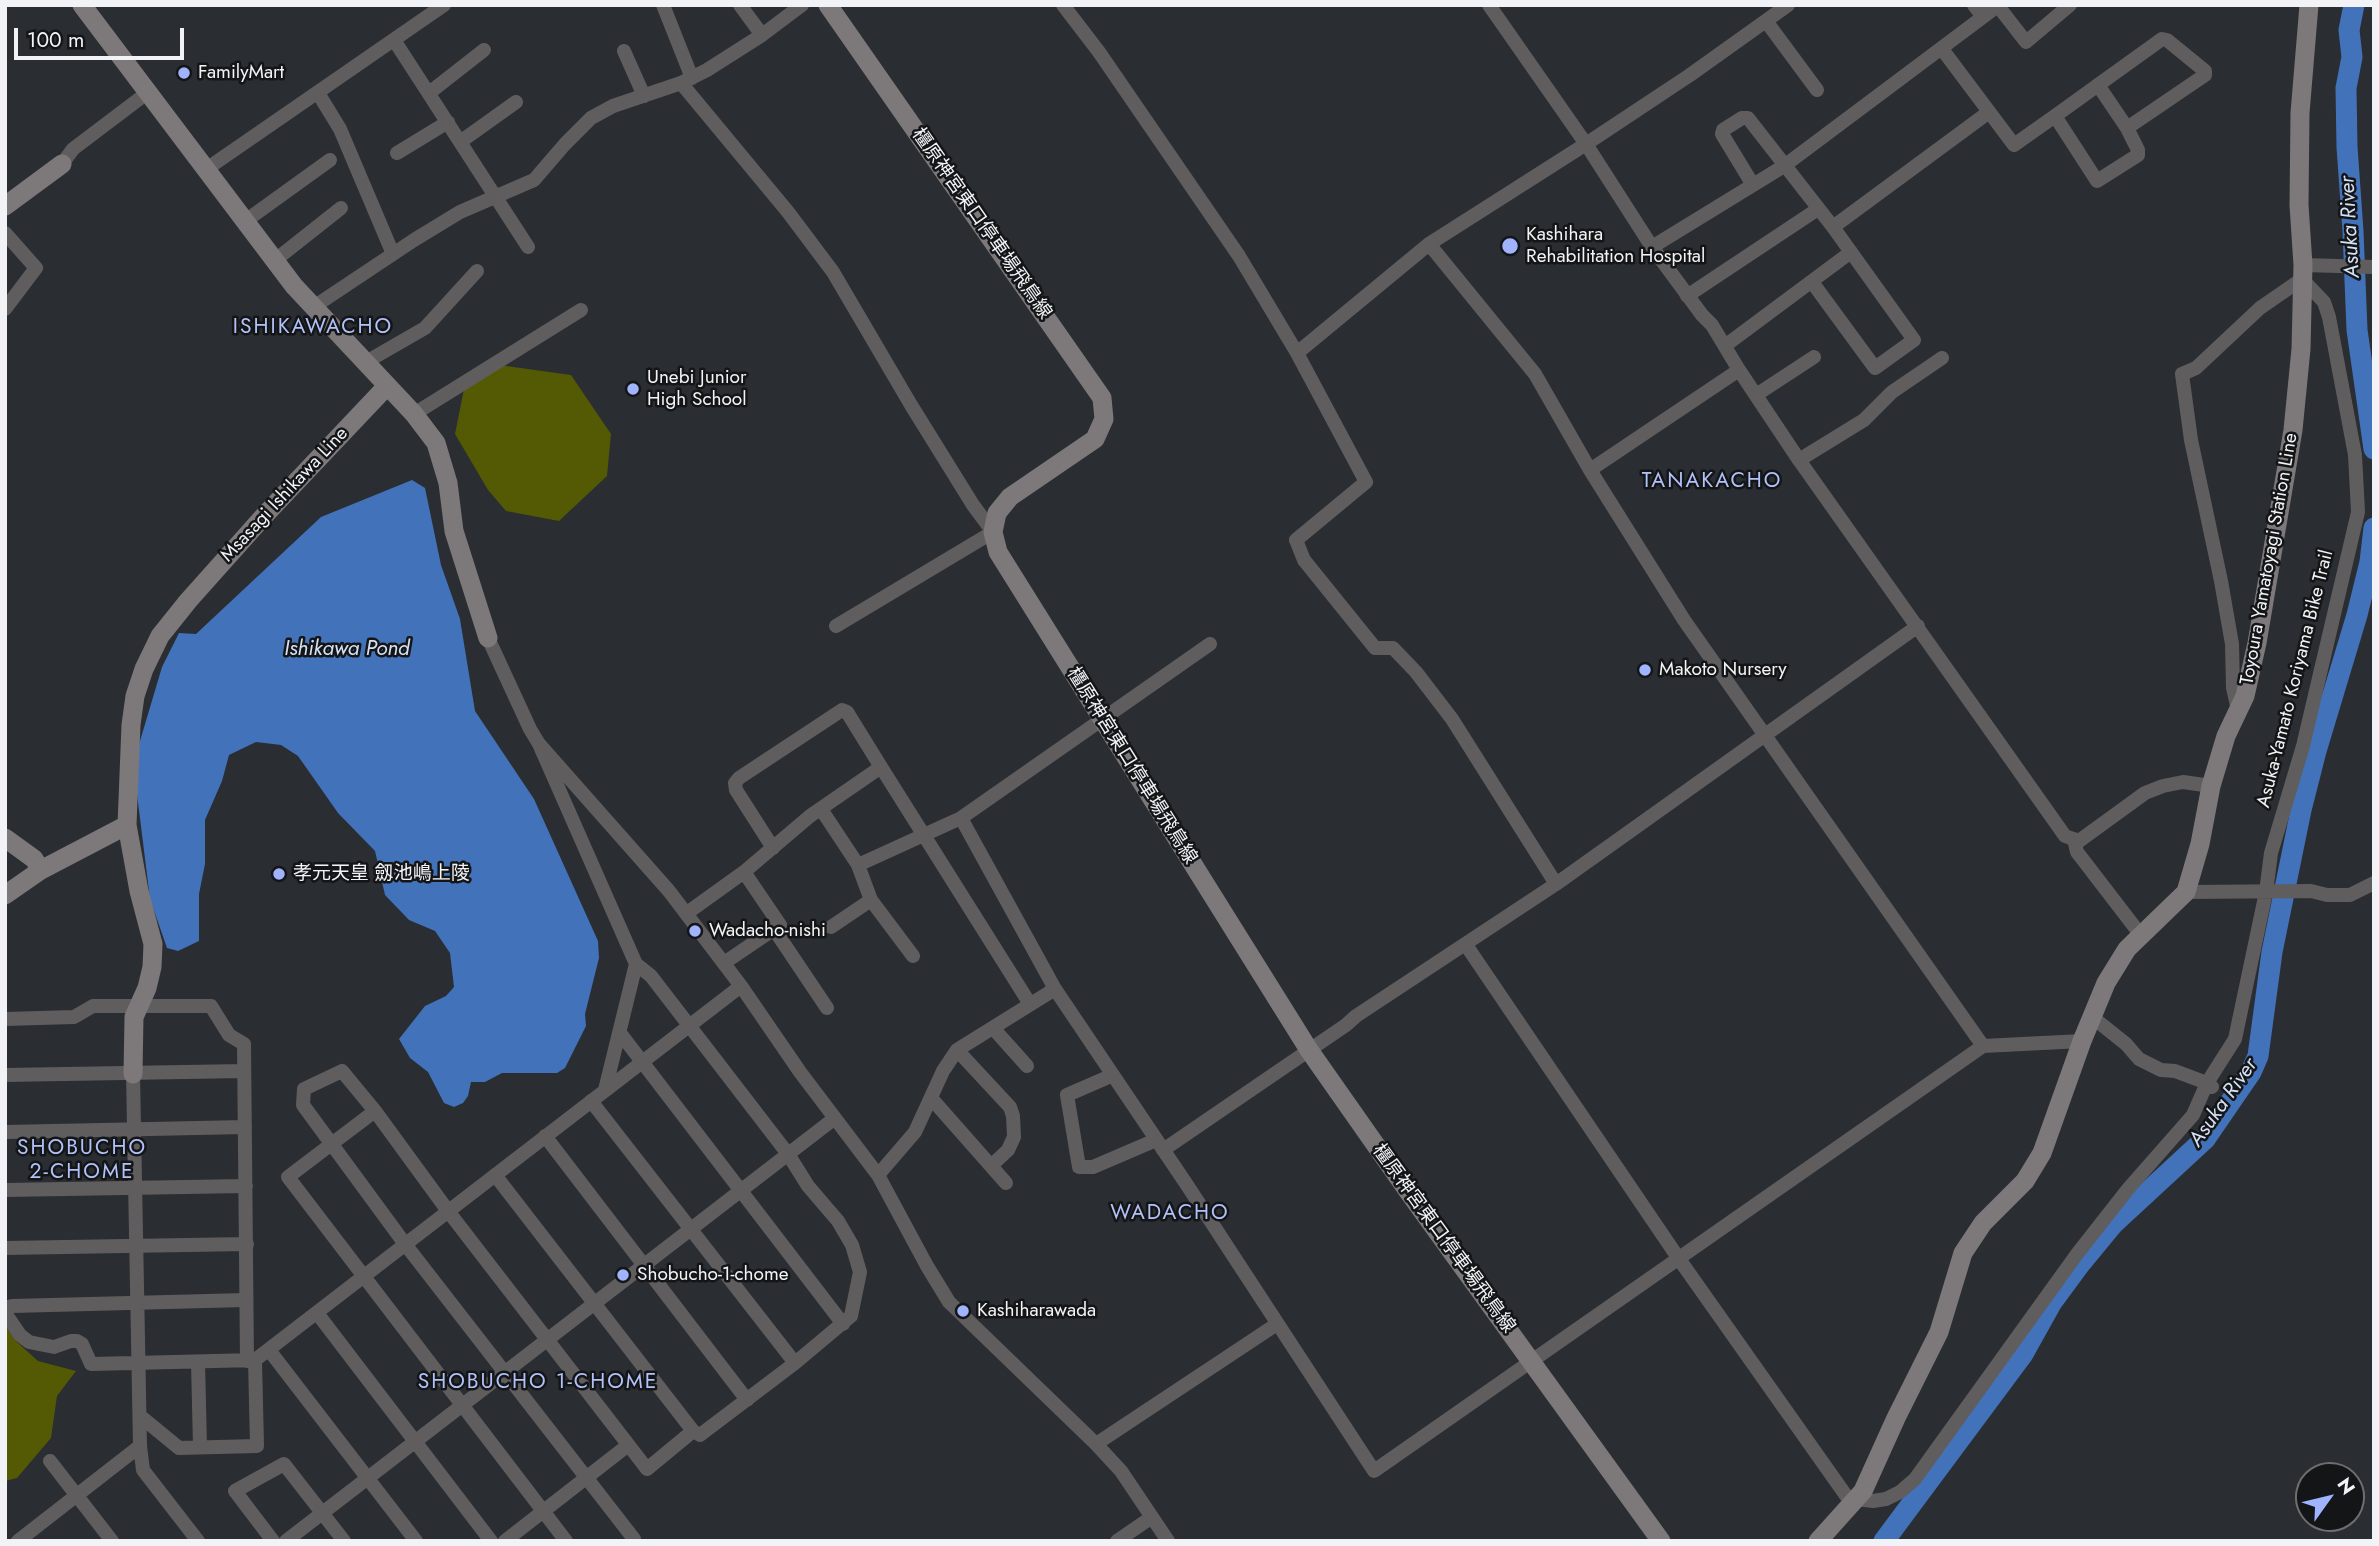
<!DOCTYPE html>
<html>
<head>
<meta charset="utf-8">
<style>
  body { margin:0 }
  #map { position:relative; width:2379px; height:1546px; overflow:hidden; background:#2a2d31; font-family:Jost,sans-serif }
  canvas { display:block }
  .frame { position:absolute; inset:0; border:7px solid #f2f3f6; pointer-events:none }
  .north { position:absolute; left:2295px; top:1462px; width:70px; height:70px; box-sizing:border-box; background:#141517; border:2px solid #6d6e70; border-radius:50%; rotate:56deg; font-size:19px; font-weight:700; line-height:28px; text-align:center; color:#f2f3f6 }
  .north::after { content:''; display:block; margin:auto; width:24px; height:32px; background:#a0b3fd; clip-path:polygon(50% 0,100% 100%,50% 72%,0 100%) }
  .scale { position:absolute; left:14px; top:28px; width:170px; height:32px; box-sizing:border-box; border:4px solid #f2f3f6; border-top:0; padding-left:9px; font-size:21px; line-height:24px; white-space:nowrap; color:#f2f3f6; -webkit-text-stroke:5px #141517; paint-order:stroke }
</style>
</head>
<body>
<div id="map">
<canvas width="2379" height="1546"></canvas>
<div class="frame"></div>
<div class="north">N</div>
<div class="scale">100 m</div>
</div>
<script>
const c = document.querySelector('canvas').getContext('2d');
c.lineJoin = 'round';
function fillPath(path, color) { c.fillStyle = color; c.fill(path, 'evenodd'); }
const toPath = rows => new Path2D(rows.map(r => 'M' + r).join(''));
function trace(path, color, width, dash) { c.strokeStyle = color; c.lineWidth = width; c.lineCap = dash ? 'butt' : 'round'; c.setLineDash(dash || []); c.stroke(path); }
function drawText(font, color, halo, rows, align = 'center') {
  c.font = font + ' Jost,"Noto Sans JP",sans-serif'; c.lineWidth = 5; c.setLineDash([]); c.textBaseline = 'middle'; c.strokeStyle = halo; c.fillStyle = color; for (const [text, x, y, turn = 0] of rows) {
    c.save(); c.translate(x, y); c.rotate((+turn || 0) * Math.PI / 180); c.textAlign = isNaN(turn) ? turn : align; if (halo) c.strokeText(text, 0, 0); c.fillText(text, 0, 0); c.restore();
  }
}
fillPath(toPath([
  [499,365,571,375,611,434,607,476,559,521,506,511,488,490,455,434,464,389],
  [5,1326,17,1342,38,1361,76,1371,57,1396,51,1438,17,1478,5,1481]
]), '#545903');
fillPath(toPath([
  [412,480,425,488,441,565,460,619,475,711,534,799,598,941,599,958,585,1014,586,1026,565,1068,557,1073,502,1073,485,1082,471,1082,468,1096,463,1103,454,1107,444,1103,428,1072,410,1058,399,1039,425,1006,446,996,454,987,450,953,435,931,409,920,385,895,375,851,338,813,298,756,281,745,256,742,229,755,222,781,205,820,205,864,199,894,199,941,178,951,167,948,150,899,136,786,137,751,162,667,179,633,196,634,321,517]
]), '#4272b9');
trace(toPath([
  [2354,5,2349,30,2352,57,2346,88,2347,147,2353,231,2357,330,2374,449],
  [1884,1541,2023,1354,2052,1302,2080,1264,2113,1224,2205,1139,2251,1072,2258,1056,2272,952,2301,810,2316,751,2357,615,2370,562,2374,528]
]), '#4272b9', 21);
trace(toPath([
  [663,5,692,78],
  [740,5,762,35],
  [1063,5,1099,52,1239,256,1297,353,1366,482,1296,540,1304,560,1375,648,1393,648,1416,672,1452,719,1556,884],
  [1489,5,1586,144,1652,247,1702,315,1712,325,1739,370,1799,460,2065,836,2079,841,2145,793,2163,786,2183,782,2211,786],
  [1974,5,1983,17],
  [1998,6,2026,42,2070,5],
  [1766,21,1817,90],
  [394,40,528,247],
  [1942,49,2014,145,2055,116,2098,85,2162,39,2167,40,2205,71,2205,75,2127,128,2138,150,2138,155,2097,181,2055,116],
  [624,51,644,96],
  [681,83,707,70,762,35,802,5],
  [2098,85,2127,128],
  [318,93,340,129,393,254],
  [429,93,484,50],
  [460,142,516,102],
  [397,153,448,122],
  [62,164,73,149,147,93],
  [205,170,444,5],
  [1753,185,1722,134,1723,130,1742,118,1748,118,1833,227,1914,340,1875,368,1812,282],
  [244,222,330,160],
  [1833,227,1989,112],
  [5,233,36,268,5,309],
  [1429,244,1535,374,1590,470,1684,620,1983,1046],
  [1652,247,1784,166,1999,5],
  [274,261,341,208],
  [2303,265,2374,267],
  [1687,296,1818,209],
  [312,308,414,240,460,212,534,180,565,144,591,118,613,106,681,83,788,212,833,272,911,405,973,505,993,532,836,626],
  [1726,345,1851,252],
  [1297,353,1429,244,1586,144,1690,75,1788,5],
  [366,362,425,328,477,271],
  [1756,395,1814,357],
  [414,414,581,310],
  [1799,460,1864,420,1892,392,1942,358],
  [1590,470,1739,370],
  [488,638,530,729,539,744,669,891,741,986,800,1072,878,1175,927,1266,949,1302,1096,1444,1121,1471,1168,1541],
  [539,744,636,964,651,976,788,1154,808,1186,838,1221,852,1245,860,1272,851,1316,795,1363,700,1435,693,1431,647,1469,448,1211,375,1111,342,1071,304,1089,303,1105,405,1244,634,1539],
  [821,809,858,865,871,900,913,956],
  [961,818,1055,989,1187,1185,1374,1471,1983,1046,2082,1041],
  [2074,839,2077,852,2140,934],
  [773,848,736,790,735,783,739,778,842,710,847,712,881,767],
  [858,865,961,818,1210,644],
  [2186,892,2311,891,2327,895,2350,895,2374,883],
  [687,913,744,872,810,816,881,767,1030,1004],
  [831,927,871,900],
  [774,929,827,1008],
  [1466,945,1679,1259,1852,1504],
  [724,963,780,925,744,872],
  [2091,1016,2126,1044,2139,1059,2161,1070,2175,1071,2207,1083,2212,1087],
  [5,1019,74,1017,93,1006,211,1006,229,1035,244,1044,247,1361],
  [993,1028,1027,1066],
  [620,1033,843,1324],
  [957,1050,1010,1107,1013,1116,1014,1137,1008,1150,991,1166],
  [133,1074,140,1446,143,1470,198,1541],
  [5,1075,244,1071],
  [1113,1075,1067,1095,1079,1167,1093,1167,1156,1140],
  [605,1090,636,964],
  [931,1098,1006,1183],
  [591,1101,795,1363],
  [375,1111,288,1177,566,1541],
  [5,1132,245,1127],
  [545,1136,747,1400],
  [1163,1150,1346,1025,1356,1016,1556,884,1918,626],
  [495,1175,693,1431],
  [878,1175,915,1132,943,1071,957,1050,1055,989],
  [5,1190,246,1186],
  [5,1248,247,1244],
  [5,1308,12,1306,246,1300],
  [5,1313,20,1335,29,1342,54,1347,71,1341,77,1341,82,1344,91,1364,255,1360,741,986],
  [317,1313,491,1541],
  [269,1350,416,1541],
  [198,1362,200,1447],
  [140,1416,179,1448,257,1446,255,1360],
  [1096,1444,1277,1324],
  [50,1461,112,1541],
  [1856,1499,1873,1501,1886,1499,1900,1492,1915,1479,2077,1254,2128,1189,2193,1115,2207,1083,2235,1039,2266,892,2271,853,2303,746,2358,512,2355,455,2329,317,2324,302,2302,279,2260,308,2196,368,2182,374,2191,440,2221,581,2232,644,2233,688,2238,710],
  [18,1541,140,1446],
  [273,1541,235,1491,284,1464,344,1541],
  [286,1541,835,1118],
  [505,1541,627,1446],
  [1117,1541,1152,1517]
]), '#605d5e', 14);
trace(toPath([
  [82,5,294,286,414,414,436,443,448,483,454,531,488,638],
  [828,5,1102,398,1104,419,1095,439,1010,497,997,513,993,532,998,552,1309,1050,1410,1194,1661,1541],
  [5,206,62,164],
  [5,838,34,859,41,870],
  [5,895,41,870,127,825],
  [133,1074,134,1017,147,988,152,967,153,944,139,891,127,825,131,725,135,696,144,669,160,636,188,601,263,517,387,386],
  [1818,1541,1863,1491,1896,1418,1939,1332,1963,1253,1983,1223,2025,1181,2042,1153,2082,1041,2106,983,2127,949,2186,892,2200,844,2211,786,2226,736,2245,696,2257,643,2293,430,2301,349,2303,265,2299,205,2300,113,2309,5]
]), '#7d7879', 19);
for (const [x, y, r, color] of [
  [184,73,7,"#a0b3fd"],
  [1510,246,9,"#a0b3fd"],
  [633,389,7,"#a0b3fd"],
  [1645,670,7,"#a0b3fd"],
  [279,874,7,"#a0b3fd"],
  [695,931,7,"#a0b3fd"],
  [623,1275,7,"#a0b3fd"],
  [963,1311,7,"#a0b3fd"]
]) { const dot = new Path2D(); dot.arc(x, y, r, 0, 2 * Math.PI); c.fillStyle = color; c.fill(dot); trace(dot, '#141517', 2.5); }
drawText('19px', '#f2f3f6', '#141517', [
  ["FamilyMart",198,73],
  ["Kashihara",1526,235],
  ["Rehabilitation Hospital",1526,257],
  ["Unebi Junior",647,378],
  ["High School",647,400],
  ["Makoto Nursery",1659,670],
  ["孝元天皇 劔池嶋上陵",293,874],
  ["Wadacho-nishi",709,931],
  ["Shobucho-1-chome",637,1275],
  ["Kashiharawada",977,1311]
], 'left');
drawText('19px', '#f2f3f6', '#141517', [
  ["橿原神宮東口停車場飛鳥線",981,224,55],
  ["Msasagi Ishikawa Line",285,495,-47],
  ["Toyoura Yamatoyagi Station Line",2270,559,-80],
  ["Asuka-Yamato Koriyama Bike Trail",2296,679,-76],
  ["橿原神宮東口停車場飛鳥線",1131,766,58],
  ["橿原神宮東口停車場飛鳥線",1443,1239,54]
]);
drawText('italic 21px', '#d5e2f6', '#141517', [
  ["Asuka River",2351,227,-93],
  ["Ishikawa Pond",347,650],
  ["Asuka River",2224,1103,-55]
]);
c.letterSpacing = '2px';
drawText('21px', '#b2c2f9', '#141517', [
  ["ISHIKAWACHO",313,328],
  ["TANAKACHO",1712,482],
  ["SHOBUCHO",82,1149],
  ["2-CHOME",82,1173],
  ["WADACHO",1170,1214],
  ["SHOBUCHO 1-CHOME",538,1383]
]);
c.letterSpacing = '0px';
</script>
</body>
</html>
